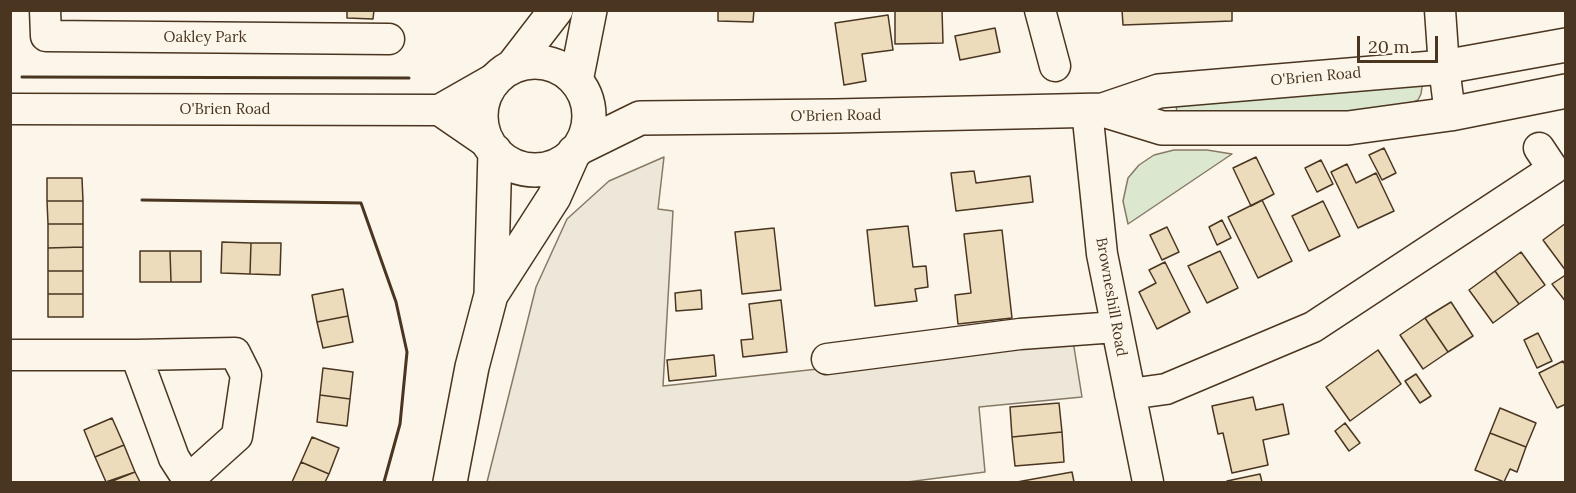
<!DOCTYPE html>
<html>
<head>
<meta charset="utf-8">
<style>
  body { margin:0 }
  #map { position:relative; width:1576px; height:493px; overflow:hidden; background:#fbf6e9; font-family:Lora,serif }
  canvas { display:block }
  .frame { position:absolute; inset:0; border:12px solid #4a3520; pointer-events:none }
  .scale { position:absolute; left:1357px; top:36px; width:81px; height:27px; box-sizing:border-box; border:3px solid #4a3520; border-top:0; padding-left:8px; font-size:18px; line-height:21px; white-space:nowrap; color:#4a3520; -webkit-text-stroke:4px #fbf6e9; paint-order:stroke }
</style>
</head>
<body>
<div id="map">
<canvas width="1576" height="493"></canvas>
<div class="frame"></div>
<div class="scale">20 m</div>
</div>
<script>
const c = document.querySelector('canvas').getContext('2d');
c.lineJoin = 'round';
function fillPath(path, color) { c.fillStyle = color; c.fill(path, 'evenodd'); }
const toPath = rows => new Path2D(rows.map(r => 'M' + r).join(''));
function trace(path, color, width, dash) { c.strokeStyle = color; c.lineWidth = width; c.lineCap = dash ? 'butt' : 'round'; c.setLineDash(dash || []); c.stroke(path); }
function drawText(font, color, halo, rows, align = 'center') {
  c.font = font + ' Lora,serif'; c.lineWidth = 4.5; c.setLineDash([]); c.textBaseline = 'middle'; c.strokeStyle = halo; c.fillStyle = color; for (const [text, x, y, turn = 0] of rows) {
    c.save(); c.translate(x, y); c.rotate((+turn || 0) * Math.PI / 180); c.textAlign = isNaN(turn) ? turn : align; if (halo) c.strokeText(text, 0, 0); c.fillText(text, 0, 0); c.restore();
  }
}
const green = toPath([
  [1423,80,1421,94,1418,100,1394,110,1177,120,1176,98,1423,80],
  [1174,150,1207,150,1232,154,1128,224,1123,201,1128,178,1139,165,1154,155,1174,150]
]);
fillPath(green, '#dce7d0');
trace(green, '#887966', 1.5);
const parking = toPath([
  [664,157,658,209,673,211,663,386,1073,341,1082,397,979,407,985,472,907,482,487,482,536,287,567,219,609,181,664,157]
]);
fillPath(parking, '#ede7d9');
trace(parking, '#887966', 1.5);
const building = toPath([
  [347,10,374,10,373,19,347,18,347,10],
  [718,10,754,10,753,22,718,21,718,10],
  [942,10,943,43,895,44,895,11,942,10],
  [1122,10,1232,10,1232,21,1123,25,1122,10],
  [888,15,893,50,862,54,866,81,844,85,835,23,888,15],
  [995,28,1000,52,960,60,955,36,995,28],
  [1384,148,1396,173,1382,180,1369,155,1384,148],
  [1256,157,1274,194,1251,206,1233,168,1256,157],
  [1321,160,1333,184,1317,192,1305,168,1321,160],
  [1347,164,1356,183,1376,173,1394,211,1358,228,1331,172,1347,164],
  [974,171,976,183,1030,176,1033,202,956,211,951,173,974,171],
  [47,178,82,178,83,201,47,201,47,178],
  [1262,200,1292,261,1258,278,1228,217,1262,200],
  [47,201,83,201,83,224,48,224,47,201],
  [1323,201,1340,236,1309,251,1292,216,1323,201],
  [1222,220,1231,238,1217,245,1209,227,1222,220],
  [1566,223,1566,271,1543,240,1566,223],
  [48,224,83,224,83,247,48,248,48,224],
  [908,226,913,267,926,266,928,287,915,289,917,301,875,306,867,230,908,226],
  [1167,227,1179,252,1162,260,1150,235,1167,227],
  [774,228,781,290,742,294,735,232,774,228],
  [1002,230,1012,318,958,324,955,295,971,293,964,234,1002,230],
  [222,242,251,243,250,274,221,273,222,242],
  [251,243,281,243,280,275,250,274,251,243],
  [83,247,83,271,48,271,48,248,83,247],
  [140,251,170,251,171,282,140,282,140,251],
  [170,251,201,251,201,282,171,282,170,251],
  [1220,251,1238,288,1207,303,1188,266,1220,251],
  [1521,252,1545,285,1519,304,1495,271,1521,252],
  [1165,262,1190,312,1157,329,1139,292,1156,283,1149,270,1165,262],
  [48,271,83,271,83,294,48,294,48,271],
  [1495,271,1519,304,1493,323,1469,290,1495,271],
  [1564,276,1566,278,1566,302,1552,284,1564,276],
  [343,289,348,316,317,322,312,295,343,289],
  [701,290,702,309,676,311,675,293,701,290],
  [48,294,83,294,83,317,48,317,48,294],
  [781,300,787,352,743,357,741,340,753,339,749,304,781,300],
  [1451,302,1473,336,1448,352,1425,318,1451,302],
  [348,316,353,342,323,348,317,322,348,316],
  [1425,318,1448,352,1423,369,1400,335,1425,318],
  [1538,333,1552,361,1537,368,1524,340,1538,333],
  [1378,350,1401,384,1350,421,1326,387,1378,350],
  [714,355,716,376,669,381,667,360,714,355],
  [1563,361,1566,367,1566,404,1557,408,1539,373,1563,361],
  [323,368,353,372,350,399,320,395,323,368],
  [1416,374,1431,396,1420,403,1405,381,1416,374],
  [320,395,350,399,347,426,317,422,320,395],
  [1253,397,1256,410,1283,404,1289,434,1263,440,1268,465,1232,473,1223,433,1218,434,1212,406,1253,397],
  [1059,403,1062,432,1012,437,1010,407,1059,403],
  [1500,408,1536,423,1526,447,1490,433,1500,408],
  [112,418,124,445,95,457,84,430,112,418],
  [1345,423,1360,443,1349,451,1335,431,1345,423],
  [1062,432,1064,462,1015,466,1012,437,1062,432],
  [1490,433,1526,447,1517,472,1510,469,1504,482,1475,470,1490,433],
  [312,437,339,448,329,474,301,462,312,437],
  [124,445,135,472,106,482,95,457,124,445],
  [301,462,329,474,325,482,292,482,301,462],
  [135,472,140,482,110,482,135,472],
  [1072,472,1074,482,1017,482,1072,472],
  [1260,474,1262,482,1227,482,1227,481,1260,474]
]);
fillPath(building, '#ecdcbc');
trace(building, '#4a3520', 1.5);
const minor = toPath([
  [45,10,46,36,389,39],
  [1040,10,1055,66],
  [1440,10,1444,67,1450,114],
  [10,109,439,110,497,77],
  [439,110,490,145],
  [1087,110,1102,254,1148,482],
  [10,355,136,355,235,353,246,375,237,436,197,472,183,472,174,458,136,355],
  [827,359,1020,334,1116,327],
  [1130,394,1166,389,1313,327,1553,169,1539,148]
]);
const major = toPath([
  '481 116a54 54 0 1 1 108 0a54 54 0 1 1-108 0Z',
  [512,67,556,10],
  [576,81,590,10],
  [1103,110,1159,91,1444,67,1566,45],
  [579,148,640,118,835,116,1103,110,1162,128,1348,128,1450,114,1566,91],
  [491,295,554,197,574,152],
  [450,482,472,367,491,295,495,151]
]);
trace(minor, '#4a3520', 33);
trace(major, '#4a3520', 36);
trace(minor, '#fbf6e9', 30);
trace(major, '#fbf6e9', 33);
trace(toPath([
  [22,77,409,78],
  [142,200,361,203,396,302,407,352,400,424,384,482]
]), '#4a3520', 3);
drawText('15px', '#4a3520', '#fbf6e9', [
  ["Oakley Park",205,38],
  ["O'Brien Road",1316,77,-5],
  ["O'Brien Road",225,110],
  ["O'Brien Road",836,116,-1],
  ["Browneshill Road",1111,297,80]
]);
</script>
</body>
</html>
